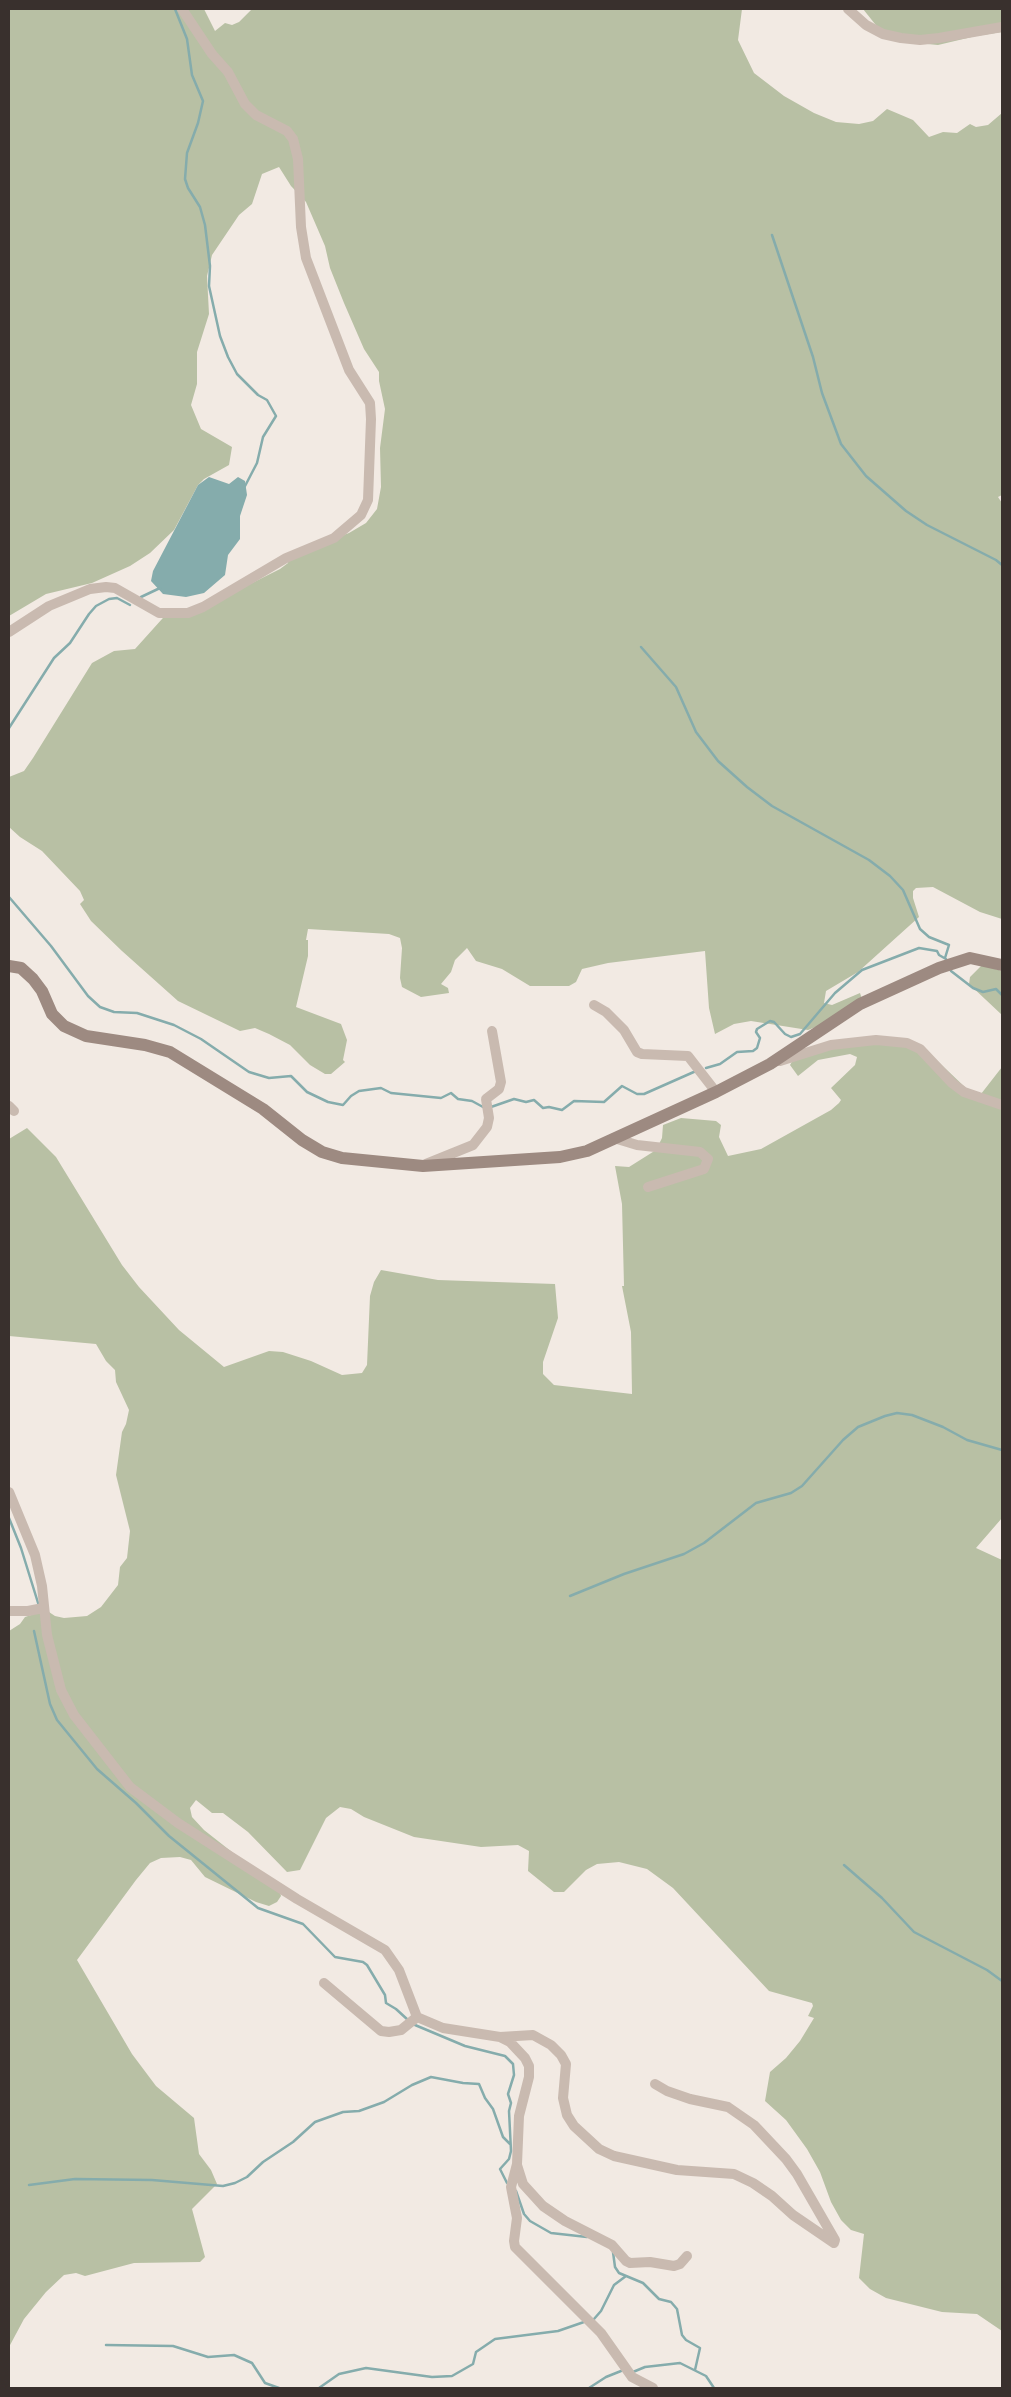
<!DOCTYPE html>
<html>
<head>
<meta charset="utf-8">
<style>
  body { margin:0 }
  #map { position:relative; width:1011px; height:2397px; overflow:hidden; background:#f2eae3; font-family:Signika,sans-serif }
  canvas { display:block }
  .frame { position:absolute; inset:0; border:10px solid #39302d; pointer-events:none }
</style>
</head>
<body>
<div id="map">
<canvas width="1011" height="2397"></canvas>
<div class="frame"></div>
</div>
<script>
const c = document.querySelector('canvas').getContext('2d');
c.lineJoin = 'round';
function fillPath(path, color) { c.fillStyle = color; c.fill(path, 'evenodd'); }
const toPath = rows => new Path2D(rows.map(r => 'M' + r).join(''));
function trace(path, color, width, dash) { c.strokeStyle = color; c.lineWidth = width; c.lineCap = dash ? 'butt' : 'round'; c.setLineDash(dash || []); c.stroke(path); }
fillPath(toPath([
  [9,9,204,9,215,31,225,23,232,25,239,22,252,9,742,9,738,40,754,73,784,96,814,113,836,122,859,124,873,121,887,109,913,120,929,137,943,132,957,133,970,124,976,127,988,125,1002,113,1002,495,998,497,1002,503,1002,919,980,912,933,887,916,888,913,891,913,898,919,917,858,972,826,991,824,1003,832,1005,860,993,865,1008,808,1030,751,1021,734,1024,715,1034,709,1008,705,951,608,963,582,969,576,982,569,986,530,986,502,969,476,961,467,948,455,960,451,972,441,984,448,988,449,993,421,997,402,987,400,978,402,948,400,938,389,934,308,929,306,940,308,940,308,956,296,1007,341,1024,347,1040,343,1060,345,1062,331,1074,325,1074,310,1065,290,1045,269,1034,255,1028,240,1031,178,1001,122,951,91,921,80,904,84,900,80,891,42,851,20,837,9,827,9,777,24,771,33,758,92,663,114,651,135,649,171,609,179,611,204,607,280,569,288,563,289,555,349,533,366,523,377,509,381,487,380,448,385,409,379,381,379,372,364,349,344,303,330,268,325,246,306,202,291,186,279,167,262,174,252,204,239,215,212,255,207,276,209,314,197,352,197,384,191,405,201,429,232,447,229,465,204,479,198,485,174,530,150,553,130,566,92,583,46,594,9,616],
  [863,9,1002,9,1002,32,976,36,938,45,906,42,879,29],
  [982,965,1002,971,1002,1015,969,984,970,977],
  [877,1039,927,1051,968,1090,981,1094,1002,1067,1002,1518,976,1548,1002,1560,1002,2331,977,2314,942,2312,886,2298,870,2289,859,2278,864,2234,851,2230,841,2220,831,2202,820,2172,807,2149,786,2120,765,2101,770,2072,786,2058,800,2041,814,2018,808,2016,813,2006,812,2003,769,1991,673,1888,647,1869,619,1862,597,1864,586,1870,564,1892,554,1892,528,1871,529,1851,518,1845,481,1847,414,1837,364,1817,351,1809,340,1807,326,1818,300,1870,287,1872,248,1832,223,1813,212,1813,196,1800,190,1808,192,1817,204,1830,279,1889,281,1896,277,1902,269,1906,256,1902,205,1877,191,1860,180,1857,161,1858,150,1863,136,1880,77,1960,132,2054,156,2086,194,2118,199,2154,211,2170,217,2184,192,2209,205,2257,200,2262,134,2263,85,2276,76,2273,64,2275,46,2292,24,2319,9,2347,9,1631,20,1624,25,1617,46,1610,55,1616,64,1618,87,1616,101,1607,118,1585,120,1567,127,1558,130,1531,116,1475,122,1432,126,1424,129,1410,116,1382,115,1370,106,1361,96,1344,9,1336,9,1139,27,1128,56,1157,122,1265,139,1287,179,1330,224,1367,269,1351,283,1352,311,1361,342,1375,362,1373,367,1365,370,1296,374,1282,381,1270,438,1280,555,1284,558,1318,543,1362,543,1374,554,1385,632,1394,631,1332,622,1286,624,1286,622,1204,615,1166,629,1167,656,1150,662,1138,663,1125,681,1118,716,1121,721,1125,719,1137,728,1156,761,1149,831,1110,839,1103,841,1100,831,1088,855,1065,857,1057,850,1054,818,1060,798,1076,790,1065,794,1058]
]), '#b8c0a4');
fillPath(toPath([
  [209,477,229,484,238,477,245,481,247,495,240,516,240,539,228,555,225,575,204,593,186,597,163,594,151,581,153,571,198,485]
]), '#85acac');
trace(toPath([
  [175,9,187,39,192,75,203,101,198,123,187,153,185,179,188,188,200,207,205,225,210,266,209,286,220,336,228,357,237,374,258,395,267,400,276,416,263,437,257,463,244,488],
  [772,235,813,357,822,393,841,444,866,476,906,511,927,525,996,560,1002,565],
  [141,597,160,588],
  [641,647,676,687,696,732,718,761,747,787,772,806,869,860,890,876,903,890,920,929,929,937,949,945,945,958],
  [9,728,54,658,70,643,89,614,96,606,109,599,117,598,130,605],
  [9,897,51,946,88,996,100,1007,114,1012,137,1013,174,1025,201,1039,249,1072,269,1078,291,1076,307,1092,328,1102,343,1105,351,1096,359,1091,381,1088,391,1093,441,1098,451,1093,458,1099,472,1101,483,1107],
  [951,971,973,988,983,992,996,989,1002,995],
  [706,1068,720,1064,737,1052,753,1051,757,1048,760,1038,756,1032,757,1029,770,1021,774,1022,785,1034,791,1037,800,1034,835,993,862,970,919,948,937,951,939,955,946,959],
  [491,1107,514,1099,526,1102,534,1100,543,1108,549,1107,562,1110,574,1101,604,1102,622,1086,637,1094,644,1094,696,1071],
  [9,1518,21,1548,39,1606],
  [570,1596,624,1574,684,1554,704,1543,756,1503,791,1493,802,1486,843,1440,858,1427,885,1416,897,1413,912,1415,943,1427,967,1440,1002,1450],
  [34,1631,50,1704,57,1720,97,1769,136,1803,169,1836,258,1908,303,1924,335,1957,363,1962,367,1965,385,1995,386,2003,396,2009,408,2020],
  [844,1865,882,1898,914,1932,987,1970,1002,1981],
  [415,2025,465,2046,505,2056,513,2064,514,2075,508,2094,511,2103,509,2111,511,2151,509,2159,500,2169,507,2183],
  [29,2185,75,2179,152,2180,223,2186,235,2183,247,2177,263,2162,293,2142,315,2122,343,2112,359,2111,384,2102,412,2085,431,2077,463,2083,479,2084,485,2098,493,2109,503,2137,510,2144],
  [516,2191,524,2214,530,2221,551,2233,587,2237],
  [613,2252,615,2267,619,2273,643,2283,659,2299,671,2302,677,2309,682,2335,686,2340,700,2348,695,2370],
  [594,2319,601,2311,614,2285,626,2276],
  [106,2345,173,2346,208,2357,234,2355,252,2363,265,2383,279,2388],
  [633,2372,645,2367,680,2363,706,2376,714,2388],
  [319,2388,339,2374,366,2368,432,2377,452,2376,473,2364,476,2352,495,2339,558,2331,584,2322],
  [589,2388,606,2377,621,2371]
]), '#85acac', 2.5);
trace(toPath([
  [848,9,866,25,883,34,901,38,920,40,939,38,1002,27],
  [9,632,49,606,90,589,106,587,115,588,159,613,188,613,203,607,286,558,334,538,361,515,368,500,371,419,370,403,349,370,306,258,301,227,298,159,293,139,287,131,256,115,245,104,228,72,212,54,182,9],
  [594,1005,606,1012,624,1030,637,1052,642,1054,688,1056,716,1092],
  [780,1061,831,1045,876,1040,907,1043,920,1049,952,1083,964,1092,1002,1105],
  [9,1106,14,1111],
  [614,1138,637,1145,700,1152,708,1159,704,1169,648,1187],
  [426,1164,473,1145,487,1127,489,1118,486,1099,499,1089,501,1082,492,1031],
  [9,1492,35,1555,42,1586,47,1635,61,1690,74,1715,130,1787,178,1823,297,1899,385,1950,399,1970,417,2017,443,2028,500,2037,510,2042,525,2058,529,2066,529,2077,519,2116,517,2164,511,2187,517,2218,514,2241,515,2247,601,2333,632,2377,653,2388],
  [9,1611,28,1611,43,1608],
  [324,1983,381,2031,389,2032,401,2030,417,2017],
  [500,2037,533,2035,551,2045,561,2055,566,2064,563,2098,567,2115,574,2126,599,2149,614,2156,677,2170,734,2174,753,2183,772,2196,793,2215,834,2243,835,2240,797,2174,786,2159,754,2125,728,2107,690,2099,667,2091,655,2084],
  [517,2165,523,2184,543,2206,565,2221,612,2245,626,2261,630,2263,650,2262,674,2266,680,2264,687,2256]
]), '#c9bab0', 10);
trace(toPath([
  [9,966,21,968,33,979,42,991,52,1014,64,1026,86,1036,145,1045,170,1052,263,1109,302,1140,322,1152,342,1158,423,1166,560,1157,587,1151,716,1092,770,1064,860,1004,939,968,970,958,1002,965]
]), '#9d8a81', 12);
</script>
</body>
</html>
